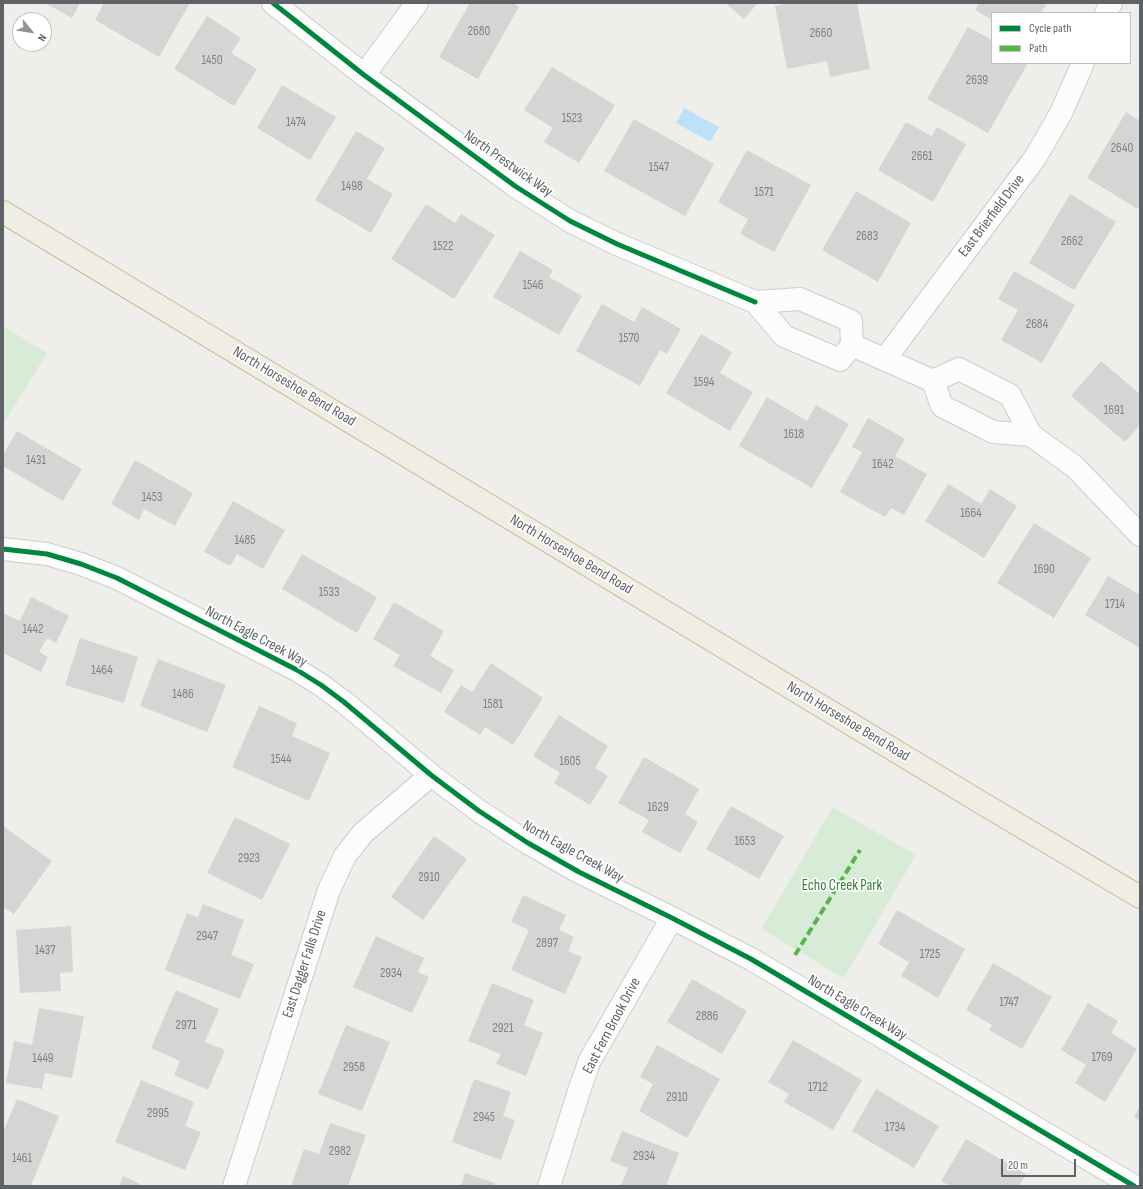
<!DOCTYPE html>
<html>
<head>
<meta charset="utf-8">
<style>
  body { margin:0 }
  #map { position:relative; width:1143px; height:1189px; overflow:hidden; background:#efeeea; font-family:"Sofia Sans Condensed",sans-serif }
  canvas { display:block }
  .frame { position:absolute; inset:0; border:4px solid #5f6368; pointer-events:none }
  .legend { position:absolute; left:991px; top:12px; width:140px; height:52px; box-sizing:border-box; background:#fff; border:1px solid #bfc1c3; margin:0; padding:5px 7px; list-style:none; font-size:12px; color:#5f6368 }
  .legend li { display:flex; align-items:center; gap:8px; height:20px }
  .legend b { width:20px; border:1px solid #bfc1c3 }
  .north { position:absolute; left:12px; top:12px; width:40px; height:40px; box-sizing:border-box; background:#fff; border:1px solid #bfc1c3; border-radius:50%; rotate:120deg; font-size:11px; font-weight:700; line-height:16px; text-align:center; color:#5f6368 }
  .north::after { content:''; display:block; margin:auto; width:14px; height:18px; background:#919496; clip-path:polygon(50% 0,100% 100%,50% 72%,0 100%) }
  .scale { position:absolute; left:1001px; top:1159px; width:75px; height:18px; box-sizing:border-box; border:2px solid #5f6368; border-top:0; padding-left:5px; font-size:12px; line-height:14px; white-space:nowrap; color:#5f6368; -webkit-text-stroke:3px #fff; paint-order:stroke }
</style>
</head>
<body>
<div id="map">
<canvas width="1143" height="1189"></canvas>
<div class="frame"></div>
<ul class="legend">
<li><b style="height:5px;background:#00873e"></b>Cycle path</li>
<li><b style="height:5px;background:#58b549"></b>Path</li>
</ul>
<div class="north">N</div>
<div class="scale">20 m</div>
</div>
<script>
const c = document.querySelector('canvas').getContext('2d');
c.lineJoin = 'round';
function fillPath(path, color) { c.fillStyle = color; c.fill(path, 'evenodd'); }
const toPath = rows => new Path2D(rows.map(r => 'M' + r).join(''));
function trace(path, color, width, dash) { c.strokeStyle = color; c.lineWidth = width; c.lineCap = dash ? 'butt' : 'round'; c.setLineDash(dash || []); c.stroke(path); }
function drawText(font, color, halo, rows, align = 'center') {
  c.font = font + ' "Sofia Sans Condensed",sans-serif'; c.lineWidth = 3.5; c.setLineDash([]); c.textBaseline = 'middle'; c.strokeStyle = halo; c.fillStyle = color; for (const [text, x, y, turn = 0] of rows) {
    c.save(); c.translate(x, y); c.rotate((+turn || 0) * Math.PI / 180); c.textAlign = isNaN(turn) ? turn : align; if (halo) c.strokeText(text, 0, 0); c.fillText(text, 0, 0); c.restore();
  }
}
fillPath(toPath([
  [3,326,47,353,3,425],
  [833,807,916,855,844,978,761,929]
]), '#d8ebd6');
fillPath(toPath([
  [684,108,719,127,710,142,676,123]
]), '#bfe0f9');
fillPath(toPath([
  [45,3,80,3,72,18],
  [104,3,190,3,159,57,95,20],
  [470,3,513,3,519,7,478,79,439,57],
  [725,3,758,3,744,19],
  [792,3,857,3,870,69,830,77,827,61,787,69,775,6],
  [979,3,1047,3,1041,13,992,13,992,20,975,10],
  [207,16,241,38,231,53,257,69,234,106,174,69],
  [968,27,992,40,992,63,1028,63,988,133,927,99],
  [552,67,615,105,579,163,544,142,553,128,524,110],
  [282,85,336,117,310,160,257,128],
  [1126,112,1140,121,1140,206,1138,209,1087,178],
  [634,119,714,164,685,216,604,171],
  [906,122,932,136,937,127,966,144,933,202,878,170],
  [356,131,385,148,367,179,393,194,371,233,315,200],
  [747,150,811,185,774,252,740,234,748,219,718,202],
  [856,191,911,223,878,282,822,250],
  [1070,194,1116,222,1074,290,1029,263],
  [426,204,455,223,461,214,495,235,454,299,391,259],
  [520,251,553,270,549,277,582,296,559,335,493,297],
  [1014,271,1075,305,1042,363,1001,340,1018,310,998,299],
  [602,304,634,322,642,307,681,329,667,354,660,350,640,386,576,351],
  [701,334,732,352,720,373,753,392,730,431,666,393],
  [1101,361,1140,394,1140,425,1125,442,1071,396],
  [767,397,807,421,816,405,849,424,812,488,739,446],
  [868,418,905,439,895,456,927,474,904,515,891,508,885,517,840,492,862,452,852,447],
  [17,431,82,469,63,501,3,466,3,455],
  [135,460,193,493,175,526,144,509,139,520,111,504],
  [948,484,981,504,990,489,1017,506,984,558,925,521],
  [233,501,285,530,263,569,237,554,230,566,204,552],
  [1034,523,1091,558,1054,618,997,583],
  [302,554,377,597,357,633,282,589],
  [1108,576,1140,595,1140,648,1085,615],
  [31,597,69,616,56,643,47,638,39,652,48,657,41,672,3,653,3,613,20,621],
  [394,602,444,631,430,656,454,670,441,693,393,666,400,655,373,639],
  [80,638,138,657,124,703,65,685],
  [158,659,226,685,207,732,140,706],
  [491,663,543,698,513,745,485,727,480,735,444,712,461,685,472,692],
  [259,706,297,723,292,736,330,753,309,801,232,767],
  [559,715,608,746,595,768,608,776,590,805,554,783,560,773,533,756],
  [644,757,699,789,685,814,698,822,680,853,642,832,649,820,618,803],
  [731,806,784,836,759,879,706,849],
  [235,817,290,844,262,900,207,873],
  [3,826,52,861,14,914,3,907],
  [434,836,467,859,423,920,391,897],
  [523,895,566,915,559,930,574,937,568,951,582,957,565,994,511,970,529,930,511,922],
  [203,904,244,920,231,955,254,964,240,999,165,970,187,913,198,917],
  [897,910,965,949,938,998,901,976,909,962,878,944],
  [71,926,73,972,60,973,61,991,20,993,16,930],
  [376,936,424,958,418,972,429,977,412,1013,353,987],
  [993,963,1052,997,1022,1049,989,1030,992,1025,966,1010],
  [692,979,747,1011,722,1054,667,1022],
  [492,983,534,1000,524,1025,543,1033,526,1076,496,1064,501,1054,468,1041],
  [176,990,219,1009,205,1042,225,1050,208,1090,174,1075,180,1061,151,1048],
  [1088,1003,1118,1021,1111,1033,1137,1049,1105,1102,1075,1083,1086,1065,1061,1050],
  [39,1008,84,1016,72,1078,45,1073,42,1089,6,1083,14,1041,32,1045],
  [346,1025,390,1042,362,1111,318,1094],
  [793,1040,862,1080,833,1130,784,1102,789,1094,768,1082],
  [657,1045,720,1079,687,1138,639,1111,653,1084,640,1077],
  [474,1079,511,1092,503,1116,515,1120,501,1160,452,1142],
  [141,1080,194,1102,185,1126,201,1132,185,1170,115,1142],
  [876,1089,939,1126,914,1168,852,1131],
  [17,1099,59,1116,31,1186,3,1186,3,1132],
  [1140,1106,1140,1121,1134,1117],
  [330,1123,366,1135,348,1186,291,1186,304,1149,319,1154],
  [622,1131,679,1153,666,1186,621,1186,628,1168,610,1161],
  [966,1139,1026,1174,1019,1186,950,1186,941,1181],
  [465,1173,495,1183,494,1186,461,1186],
  [123,1176,144,1186,119,1186]
]), '#d6d5d3');
const street = toPath([
  [273,3,364,75,515,186,570,221,617,244,755,302],
  [1106,13,1111,3],
  [364,75,417,3],
  [800,299,851,321,852,345,840,360,784,336,755,302,800,299],
  [852,345,933,381],
  [885,359,1035,158,1061,113,1083,63],
  [1031,435,993,432,942,406,933,381,959,369,1010,395,1031,435,1075,467,1140,535],
  [3,549,47,554,81,564,117,578,297,670,321,685,344,702,431,775,479,811,528,843,579,872,672,918,751,959,1134,1186],
  [234,1186,329,890,345,856,363,833,431,775],
  [549,1186,580,1088,590,1060,672,918]
]);
const highway = toPath([
  [3,212,980,802,1140,897]
]);
trace(street, '#cbcccc', 24);
trace(highway, '#c8b996', 24);
trace(street, '#fdfcfc', 22);
trace(highway, '#f0ede3', 22);
trace(toPath([
  [795,955,860,850]
]), '#58b549', 4, [8, 4]);
trace(toPath([
  [273,3,364,75,515,186,570,221,617,244,755,302],
  [3,549,47,554,81,564,117,578,297,670,321,685,344,702,431,775,479,811,528,843,579,872,672,918,751,959,1134,1186]
]), '#00873e', 5);
drawText('13px', '#7e8184', null, [
  ["2680",479,32],
  ["2660",821,34],
  ["1450",212,61],
  ["2639",977,81],
  ["1523",572,119],
  ["1474",296,123],
  ["2640",1122,149],
  ["2661",922,157],
  ["1547",659,168],
  ["1498",352,187],
  ["1571",764,193],
  ["2683",867,237],
  ["2662",1072,242],
  ["1522",443,247],
  ["1546",533,286],
  ["2684",1037,325],
  ["1570",629,339],
  ["1594",704,383],
  ["1691",1114,411],
  ["1618",794,435],
  ["1431",36,461],
  ["1642",883,465],
  ["1453",152,498],
  ["1664",971,514],
  ["1485",245,541],
  ["1690",1044,570],
  ["1533",329,593],
  ["1714",1115,605],
  ["1442",33,630],
  ["1464",102,671],
  ["1486",183,695],
  ["1581",493,705],
  ["1544",281,760],
  ["1605",570,762],
  ["1629",658,808],
  ["1653",745,842],
  ["2923",249,859],
  ["2910",429,878],
  ["2947",207,937],
  ["2897",547,944],
  ["1437",45,951],
  ["1725",930,955],
  ["2934",391,974],
  ["1747",1009,1003],
  ["2886",707,1017],
  ["2971",186,1026],
  ["2921",503,1029],
  ["1769",1102,1058],
  ["1449",43,1059],
  ["2958",354,1068],
  ["1712",818,1088],
  ["2910",677,1098],
  ["2995",158,1114],
  ["2945",484,1118],
  ["1734",895,1128],
  ["2982",340,1152],
  ["2934",644,1157],
  ["1461",22,1159]
]);
drawText('15px', '#5f6368', '#fff', [
  ["North Prestwick Way",508,164,35],
  ["East Brierfield Drive",992,216,-53],
  ["North Horseshoe Bend Road",294,387,31],
  ["North Horseshoe Bend Road",571,555,31],
  ["North Eagle Creek Way",256,637,28],
  ["North Horseshoe Bend Road",848,722,31],
  ["North Eagle Creek Way",573,852,29],
  ["East Dagger Falls Drive",305,964,-72],
  ["North Eagle Creek Way",857,1008,31],
  ["East Fern Brook Drive",612,1026,-62]
]);
drawText('15px', '#348238', '#fff', [
  ["Echo Creek Park",842,886]
]);
</script>
</body>
</html>
